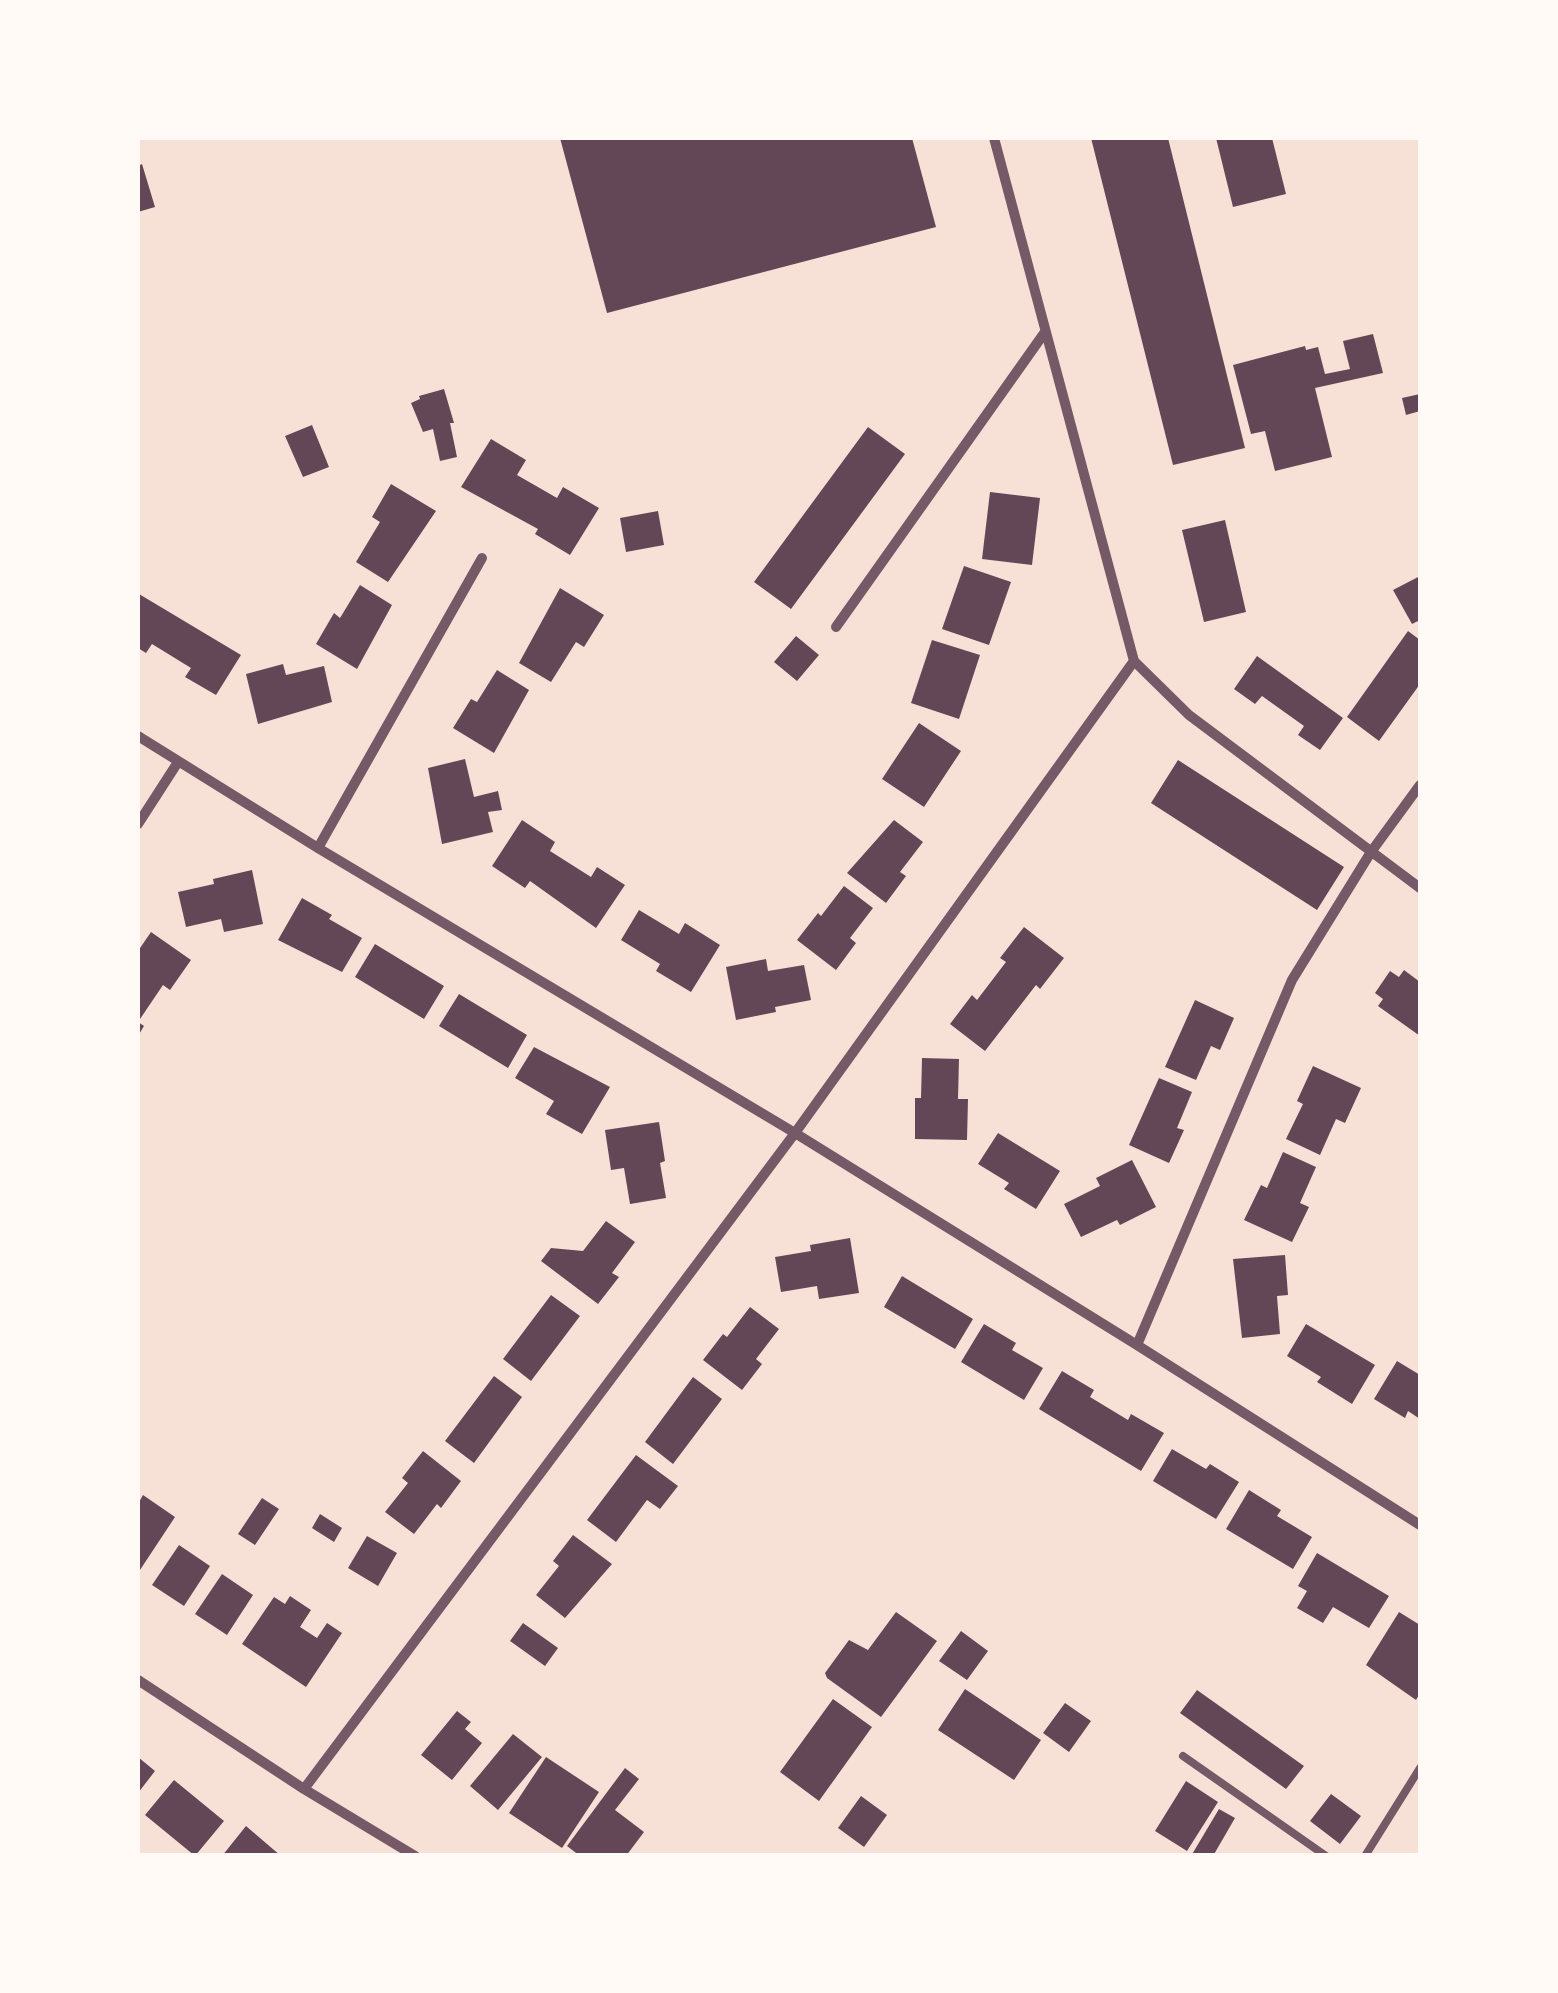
<!DOCTYPE html>
<html>
<head>
<meta charset="utf-8">
<style>
  body { margin:0 }
  #map { position:relative; width:1558px; height:1993px; overflow:hidden; background:#f7e1d7; font-family:Overpass,sans-serif }
  canvas { display:block }
  .frame { position:absolute; inset:0; border:140px solid #fffaf5; pointer-events:none }
</style>
</head>
<body>
<div id="map">
<canvas width="1558" height="1993"></canvas>
<div class="frame"></div>
</div>
<script>
const c = document.querySelector('canvas').getContext('2d');
c.lineJoin = 'round';
function fillPath(path, color) { c.fillStyle = color; c.fill(path, 'evenodd'); }
const toPath = rows => new Path2D(rows.map(r => 'M' + r).join(''));
function trace(path, color, width, dash) { c.strokeStyle = color; c.lineWidth = width; c.lineCap = dash ? 'butt' : 'round'; c.setLineDash(dash || []); c.stroke(path); }
fillPath(toPath([
  [560,138,912,138,936,227,607,313],
  [1091,138,1168,138,1245,448,1173,465],
  [1216,138,1272,138,1286,194,1233,207],
  [142,164,155,207,138,212,138,166],
  [1373,334,1383,373,1315,388,1332,457,1275,471,1265,431,1251,434,1233,365,1305,346,1306,350,1318,347,1325,374,1350,369,1343,341],
  [444,389,454,423,450,423,457,457,440,461,433,429,423,432,411,403,420,399,419,396],
  [1420,394,1420,411,1406,415,1402,398],
  [312,425,329,467,303,477,285,436],
  [868,427,905,454,791,609,754,582],
  [491,439,526,460,517,475,557,498,563,487,599,508,570,555,535,534,538,529,461,487],
  [391,484,436,511,388,582,356,562,380,522,372,517],
  [990,492,1040,498,1032,565,982,559],
  [658,511,664,545,626,552,620,518],
  [1225,520,1246,612,1204,622,1182,530],
  [964,566,1011,582,989,645,942,629],
  [1420,576,1420,620,1412,624,1393,590],
  [360,585,392,605,357,669,316,644,334,613,340,618],
  [560,588,604,615,584,647,576,642,551,682,519,663],
  [139,594,241,655,216,695,185,677,191,668,152,644,146,653,138,648],
  [1408,631,1420,640,1420,684,1379,741,1347,717],
  [796,636,819,655,797,681,774,662],
  [932,640,980,655,959,719,911,703],
  [1257,656,1343,718,1320,750,1298,735,1304,726,1262,696,1255,704,1234,689],
  [283,664,286,675,324,666,332,702,258,724,246,674],
  [497,670,529,690,494,753,453,728,471,699,477,702],
  [919,723,961,751,924,807,882,779],
  [465,759,474,797,498,791,502,810,488,812,493,832,442,844,428,768],
  [1178,760,1344,867,1317,910,1151,803],
  [522,820,555,842,550,851,591,877,597,867,625,885,596,928,530,881,525,888,492,866],
  [894,820,923,842,900,872,906,876,886,903,847,873],
  [252,870,263,924,224,932,221,919,186,927,178,892,214,884,213,879],
  [844,886,873,908,850,938,856,943,836,970,797,940,818,913,821,916],
  [302,898,332,915,329,919,362,938,342,972,278,940],
  [639,910,679,934,685,923,720,945,691,992,656,971,660,964,621,940],
  [1024,927,1064,958,1040,989,1036,985,985,1051,950,1024,972,995,977,1000,1006,962,1000,958],
  [151,932,191,960,170,990,163,985,138,1022,144,1026,138,1036,138,951],
  [375,944,444,986,424,1019,355,977],
  [766,959,768,971,804,965,811,1000,775,1007,776,1012,736,1020,726,967],
  [1404,970,1420,982,1420,1036,1378,1006,1383,999,1375,993,1390,971,1399,977],
  [459,994,527,1035,508,1068,439,1026],
  [1195,1000,1234,1018,1220,1050,1211,1046,1196,1080,1165,1067],
  [534,1047,610,1087,582,1134,546,1114,554,1101,515,1078],
  [922,1058,959,1059,958,1099,968,1099,967,1140,915,1139,915,1098,921,1098],
  [1313,1066,1361,1088,1345,1123,1336,1119,1320,1155,1286,1139,1303,1104,1297,1101],
  [1159,1078,1192,1092,1177,1128,1184,1130,1169,1163,1129,1145],
  [659,1122,665,1161,660,1163,666,1198,630,1204,624,1168,611,1170,605,1130],
  [998,1133,1060,1171,1036,1209,1004,1189,1009,1183,978,1164],
  [1283,1152,1316,1167,1300,1203,1309,1207,1292,1242,1244,1220,1261,1185,1267,1188],
  [1132,1160,1156,1207,1120,1225,1117,1220,1081,1237,1064,1204,1100,1186,1096,1178],
  [606,1221,635,1242,612,1273,619,1277,598,1304,541,1261,551,1248,583,1251],
  [850,1238,859,1293,819,1299,817,1286,781,1292,775,1257,811,1251,810,1245],
  [1285,1255,1288,1295,1277,1296,1280,1334,1242,1338,1233,1259],
  [902,1276,973,1319,955,1349,884,1307],
  [551,1295,580,1316,531,1381,503,1359],
  [750,1307,779,1329,756,1359,762,1364,742,1390,703,1360,723,1334,727,1337],
  [984,1324,1016,1343,1012,1350,1043,1368,1024,1400,961,1362],
  [1306,1324,1375,1365,1352,1404,1317,1382,1321,1377,1287,1356],
  [1397,1361,1420,1375,1420,1419,1408,1411,1405,1418,1374,1399],
  [1062,1371,1094,1390,1090,1397,1128,1420,1131,1414,1164,1433,1141,1471,1039,1409],
  [494,1376,522,1397,474,1463,445,1441],
  [693,1377,722,1399,673,1464,645,1442],
  [1172,1449,1206,1469,1210,1464,1239,1482,1216,1519,1153,1481],
  [423,1451,461,1481,441,1508,437,1504,414,1534,385,1512,408,1483,402,1478],
  [636,1455,678,1486,660,1509,647,1500,616,1542,587,1520],
  [1249,1490,1281,1510,1277,1516,1312,1537,1293,1569,1226,1529],
  [143,1495,175,1517,138,1573,138,1504],
  [262,1498,279,1509,255,1545,238,1534],
  [320,1514,342,1528,334,1542,312,1528],
  [573,1535,612,1564,565,1618,536,1595,559,1566,553,1561],
  [367,1536,397,1553,378,1586,348,1568],
  [179,1545,210,1566,184,1606,152,1585],
  [1317,1553,1389,1596,1369,1628,1333,1607,1323,1623,1297,1608,1307,1591,1298,1586],
  [222,1574,253,1595,227,1635,195,1614],
  [290,1596,311,1610,300,1627,317,1638,327,1623,342,1633,306,1687,242,1644,274,1597,285,1604],
  [896,1612,937,1641,881,1717,827,1678,825,1673,849,1640,868,1650],
  [1399,1612,1420,1625,1420,1693,1416,1700,1366,1665],
  [523,1623,558,1648,545,1666,510,1641],
  [961,1631,988,1651,967,1680,939,1661],
  [965,1689,1041,1740,1014,1780,938,1730],
  [1197,1690,1304,1766,1286,1789,1180,1713],
  [833,1699,872,1727,819,1801,780,1772],
  [1065,1703,1091,1721,1069,1752,1043,1733],
  [457,1711,471,1722,465,1729,482,1743,452,1780,421,1755],
  [513,1734,542,1757,498,1810,470,1786],
  [138,1757,155,1771,138,1793],
  [546,1757,599,1792,562,1848,509,1813],
  [625,1768,639,1779,615,1810,644,1832,626,1856,580,1856,567,1846],
  [174,1780,224,1821,195,1856,145,1815],
  [1186,1781,1218,1802,1187,1851,1155,1831],
  [1331,1794,1361,1816,1340,1844,1310,1821],
  [861,1796,887,1815,864,1847,838,1828],
  [1219,1809,1235,1818,1213,1856,1191,1856],
  [246,1826,281,1856,222,1856]
]), '#644757');
trace(toPath([
  [1183,1756,1326,1856],
  [1365,1856,1420,1768]
]), '#755966', 8);
trace(toPath([
  [994,138,1134,661,1189,715,1420,888],
  [836,627,1045,332],
  [138,736,318,848,795,1133,1137,1345,1420,1525],
  [138,824,178,762],
  [318,848,482,558],
  [1137,1345,1292,980,1371,852,1420,785],
  [138,1680,304,1789,415,1856],
  [304,1789,795,1133,1134,661]
]), '#755966', 10);
</script>
</body>
</html>
